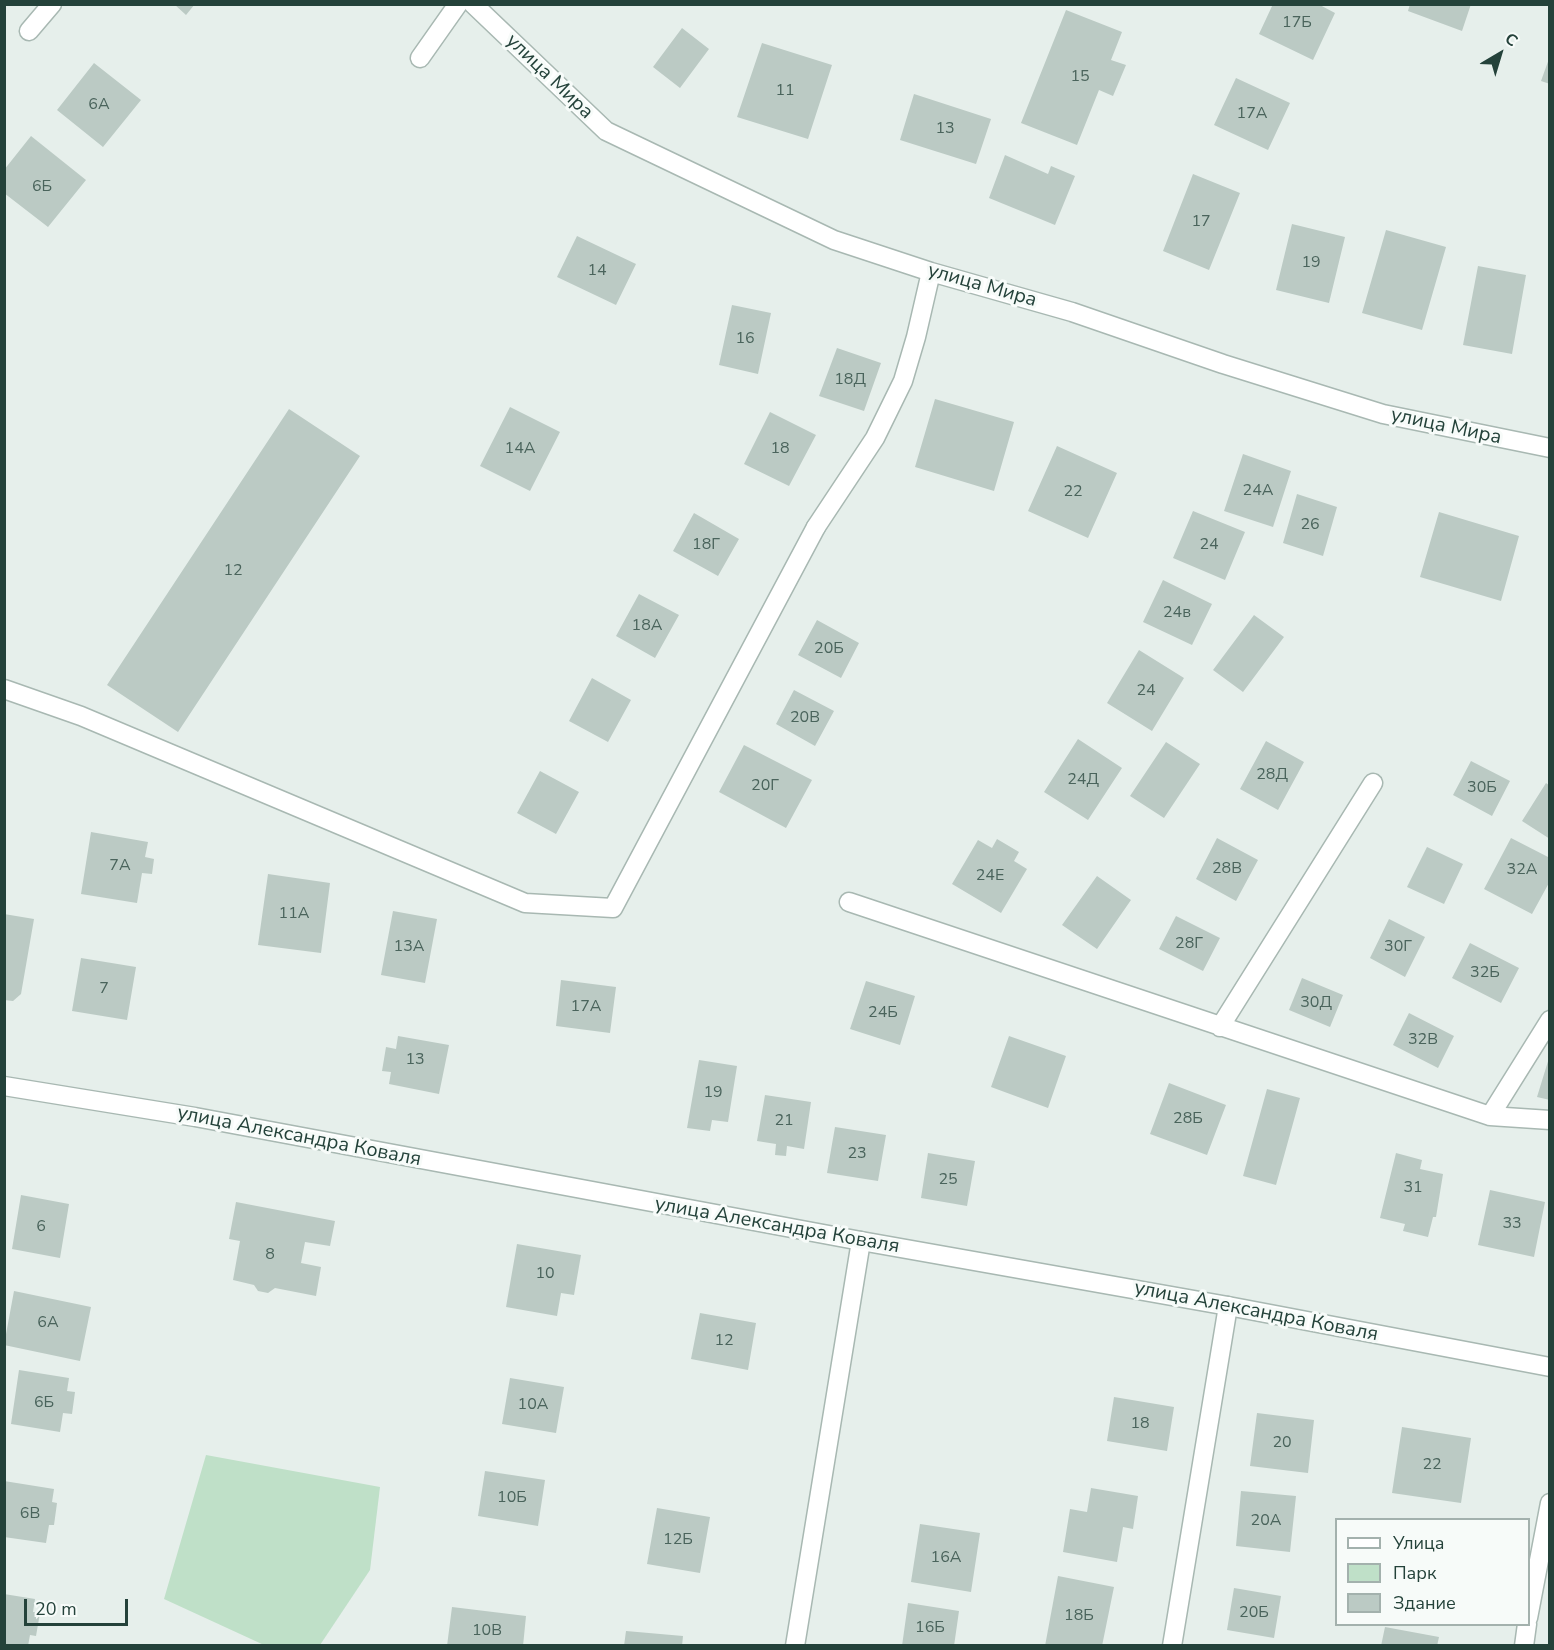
<!DOCTYPE html>
<html>
<head>
<meta charset="utf-8">
<style>
  body { margin:0 }
  #map { position:relative; width:1554px; height:1650px; overflow:hidden; background:#e6efeb; font-family:"Nunito Sans",sans-serif }
  canvas { display:block }
  .frame { position:absolute; inset:0; border:6px solid #24423a; pointer-events:none }
  .legend { position:absolute; left:1335px; top:1518px; width:195px; height:108px; box-sizing:border-box; background:#f7fbf9; border:2px solid #a3b1ad; margin:0; padding:8px 10px; list-style:none; font-size:18px; color:#24423a }
  .legend li { display:flex; align-items:center; gap:12px; height:30px }
  .legend b { width:30px; border:2px solid #a3b1ad }
  .north { position:absolute; left:1470px; top:24px; width:60px; height:60px; -webkit-text-stroke:4px #f7fbf9; paint-order:stroke; rotate:38deg; font-size:16px; font-weight:700; line-height:24px; text-align:center; color:#24423a }
  .north::after { content:''; display:block; margin:auto; width:21px; height:27px; background:#24423a; clip-path:polygon(50% 0,100% 100%,50% 72%,0 100%) }
  .scale { position:absolute; left:24px; top:1599px; width:104px; height:27px; box-sizing:border-box; border:3px solid #24423a; border-top:0; padding-left:8px; font-size:18px; line-height:21px; white-space:nowrap; color:#24423a; -webkit-text-stroke:4px #f7fbf9; paint-order:stroke }
</style>
</head>
<body>
<div id="map">
<canvas width="1554" height="1650"></canvas>
<div class="frame"></div>
<ul class="legend">
<li><b style="height:8px;background:#fff"></b>Улица</li>
<li><b style="height:16px;background:#bfe0c8"></b>Парк</li>
<li><b style="height:16px;background:#bbcac4"></b>Здание</li>
</ul>
<div class="north">С</div>
<div class="scale">20 m</div>
</div>
<script>
const c = document.querySelector('canvas').getContext('2d');
c.lineJoin = 'round';
function fillPath(path, color) { c.fillStyle = color; c.fill(path, 'evenodd'); }
const toPath = rows => new Path2D(rows.map(r => 'M' + r).join(''));
function trace(path, color, width, dash) { c.strokeStyle = color; c.lineWidth = width; c.lineCap = dash ? 'butt' : 'round'; c.setLineDash(dash || []); c.stroke(path); }
function drawText(font, color, halo, rows, align = 'center') {
  c.font = font + ' "Nunito Sans",sans-serif'; c.lineWidth = 6; c.setLineDash([]); c.textBaseline = 'middle'; c.strokeStyle = halo; c.fillStyle = color; for (const [text, x, y, turn = 0] of rows) {
    c.save(); c.translate(x, y); c.rotate((+turn || 0) * Math.PI / 180); c.textAlign = isNaN(turn) ? turn : align; if (halo) c.strokeText(text, 0, 0); c.fillText(text, 0, 0); c.restore();
  }
}
fillPath(toPath([
  [206,1455,380,1487,370,1570,320,1645,264,1645,164,1599]
]), '#bfe0c8');
fillPath(toPath([
  [174,4,195,4,186,15],
  [1273,4,1318,4,1335,13,1313,60,1259,34],
  [1410,4,1471,4,1462,31,1408,11],
  [1066,10,1122,32,1111,60,1126,65,1113,96,1099,90,1077,145,1021,123],
  [682,28,709,49,680,88,653,67],
  [762,43,832,65,808,139,737,117],
  [1550,56,1550,84,1541,81],
  [94,63,141,100,103,147,57,110],
  [1236,78,1290,103,1268,150,1214,125],
  [914,94,991,119,976,164,900,140],
  [31,136,86,180,48,227,4,193,4,170],
  [1005,155,1048,174,1051,166,1075,176,1055,225,989,198],
  [1193,174,1240,193,1209,270,1163,251],
  [1292,224,1345,237,1329,303,1276,290],
  [1386,230,1446,247,1422,330,1362,313],
  [577,236,636,264,616,305,557,277],
  [1478,266,1526,275,1512,354,1463,345],
  [732,305,771,313,758,374,719,365],
  [837,348,881,363,864,411,819,396],
  [935,399,1014,422,994,491,915,467],
  [510,407,560,432,530,491,480,466],
  [289,409,360,456,178,732,107,685],
  [770,412,816,435,789,486,744,464],
  [1057,446,1117,473,1088,538,1028,511],
  [1243,454,1291,471,1273,527,1224,511],
  [1297,494,1337,507,1323,556,1283,543],
  [1193,511,1245,532,1225,580,1173,558],
  [1439,512,1519,536,1501,601,1420,577],
  [694,513,739,539,718,576,673,551],
  [1163,580,1212,604,1192,645,1143,622],
  [639,594,679,615,655,658,616,636],
  [1254,615,1284,637,1243,692,1213,670],
  [817,620,859,643,841,678,798,655],
  [1139,650,1184,678,1152,731,1107,703],
  [592,678,631,700,608,742,569,721],
  [794,690,834,711,815,746,776,724],
  [1078,739,1122,768,1088,820,1044,792],
  [1266,741,1304,762,1278,810,1240,789],
  [1166,742,1200,764,1164,818,1130,796],
  [744,745,812,780,786,828,719,792],
  [1471,761,1510,781,1492,816,1453,795],
  [540,771,579,792,556,834,517,813],
  [1546,783,1550,786,1550,839,1522,821],
  [91,832,148,842,145,857,154,859,152,874,142,873,137,903,81,894],
  [1217,838,1258,860,1236,901,1196,879],
  [1511,838,1550,858,1550,881,1532,914,1484,889],
  [997,839,1019,852,1014,861,1027,869,1001,913,952,884,978,840,992,848],
  [1427,847,1463,864,1444,904,1407,887],
  [268,874,330,883,321,953,258,945],
  [1097,876,1131,900,1097,949,1062,925],
  [393,911,437,919,425,983,381,975],
  [4,914,34,919,21,994,13,1001,4,1000],
  [1176,916,1220,938,1203,971,1159,949],
  [1389,919,1425,937,1405,977,1370,958],
  [1470,943,1519,968,1501,1003,1452,978],
  [81,958,136,967,127,1020,72,1011],
  [1302,978,1343,995,1330,1027,1289,1010],
  [561,980,616,987,610,1033,556,1026],
  [866,981,915,996,900,1045,850,1029],
  [1409,1013,1454,1036,1438,1068,1393,1045],
  [398,1036,449,1045,439,1094,389,1084,391,1072,382,1071,386,1047,396,1049],
  [1009,1036,1066,1056,1048,1108,991,1087],
  [1549,1058,1550,1058,1550,1100,1537,1097],
  [699,1060,737,1066,728,1122,712,1120,710,1131,687,1128],
  [1169,1083,1226,1105,1207,1155,1150,1134],
  [1267,1089,1300,1098,1276,1185,1243,1176],
  [765,1095,811,1102,804,1149,787,1146,786,1156,775,1155,776,1144,757,1141],
  [835,1127,886,1135,878,1181,827,1173],
  [928,1153,975,1161,967,1206,921,1198],
  [1396,1153,1422,1160,1420,1169,1443,1174,1436,1217,1433,1217,1428,1237,1403,1231,1405,1224,1380,1218],
  [1490,1190,1545,1202,1534,1257,1478,1245],
  [21,1195,69,1204,60,1258,12,1249],
  [236,1202,335,1221,330,1246,305,1242,301,1263,321,1267,316,1296,275,1288,268,1293,258,1291,254,1285,233,1280,240,1241,229,1239],
  [517,1244,581,1255,574,1295,561,1293,557,1316,506,1307],
  [14,1291,91,1307,80,1361,4,1345],
  [700,1313,756,1323,748,1370,691,1359],
  [19,1370,69,1378,67,1391,75,1392,72,1414,63,1413,60,1432,11,1424],
  [510,1378,564,1387,556,1433,502,1424],
  [1114,1397,1174,1407,1167,1451,1107,1441],
  [1257,1413,1314,1420,1308,1473,1250,1466],
  [1402,1427,1471,1438,1461,1503,1392,1493],
  [485,1471,545,1480,538,1526,478,1516],
  [4,1481,54,1489,52,1502,57,1503,54,1525,49,1525,46,1543,4,1537],
  [1091,1488,1138,1496,1133,1529,1123,1527,1117,1562,1063,1552,1070,1509,1087,1512],
  [1241,1491,1296,1496,1290,1552,1236,1546],
  [657,1508,710,1517,700,1573,647,1564],
  [920,1524,980,1533,971,1592,911,1582],
  [1058,1576,1114,1587,1102,1646,1045,1646],
  [1234,1588,1281,1596,1274,1638,1227,1630],
  [4,1594,35,1599,33,1612,40,1613,36,1636,30,1635,28,1646,4,1646],
  [908,1603,959,1611,954,1646,902,1646],
  [452,1607,526,1616,523,1646,447,1646],
  [1385,1627,1439,1637,1437,1646,1381,1646],
  [626,1631,683,1636,682,1646,624,1646]
]), '#bbcac4');
const lane = toPath([
  [29,31,52,4],
  [420,58,458,4],
  [4,689,81,716,525,903,613,908,816,527],
  [849,902,1490,1116,1550,1120],
  [1220,1027,1373,783],
  [1490,1116,1550,1020],
  [1528,1618,1550,1503],
  [795,1646,861,1241],
  [1172,1646,1228,1306],
  [1524,1646,1527,1624]
]);
const street = toPath([
  [473,4,606,131,834,240,931,272,1072,312,1223,364,1383,414,1550,448],
  [816,527,875,438,903,381,916,337,931,272],
  [4,1086,195,1117,861,1241,1228,1306,1550,1367]
]);
trace(lane, '#a8b8b2', 21);
trace(street, '#a8b8b2', 21);
trace(lane, '#fff', 18);
trace(street, '#fff', 18);
drawText('16px', '#4a645c', null, [
  ["17Б",1297,23],
  ["15",1080,77],
  ["11",785,91],
  ["6А",99,105],
  ["17А",1252,114],
  ["13",945,129],
  ["6Б",42,187],
  ["17",1201,222],
  ["19",1311,263],
  ["14",597,271],
  ["16",745,339],
  ["18Д",850,380],
  ["14А",520,449],
  ["18",780,449],
  ["24А",1258,491],
  ["22",1073,492],
  ["26",1310,525],
  ["18Г",706,545],
  ["24",1209,545],
  ["12",233,571],
  ["24в",1177,613],
  ["18А",647,626],
  ["20Б",829,649],
  ["24",1146,691],
  ["20В",805,718],
  ["28Д",1272,775],
  ["24Д",1083,780],
  ["20Г",765,786],
  ["30Б",1482,788],
  ["7А",120,866],
  ["28В",1227,869],
  ["32А",1522,870],
  ["24Е",990,876],
  ["11А",294,914],
  ["28Г",1189,944],
  ["13А",409,947],
  ["30Г",1398,947],
  ["32Б",1485,973],
  ["7",104,989],
  ["30Д",1316,1003],
  ["17А",586,1007],
  ["24Б",883,1013],
  ["32В",1423,1040],
  ["13",415,1060],
  ["19",713,1093],
  ["28Б",1188,1119],
  ["21",784,1121],
  ["23",857,1154],
  ["25",948,1180],
  ["31",1413,1188],
  ["33",1512,1224],
  ["6",41,1227],
  ["8",270,1255],
  ["10",545,1274],
  ["6А",48,1323],
  ["12",724,1341],
  ["6Б",44,1403],
  ["10А",533,1405],
  ["18",1140,1424],
  ["20",1282,1443],
  ["22",1432,1465],
  ["10Б",512,1498],
  ["6В",30,1514],
  ["20А",1266,1521],
  ["12Б",678,1540],
  ["16А",946,1558],
  ["20Б",1254,1613],
  ["18Б",1079,1616],
  ["16Б",930,1628],
  ["10В",487,1631]
]);
drawText('20px', '#24423a', '#f7fbf9', [
  ["улица Мира",549,77,44],
  ["улица Мира",982,286,16],
  ["улица Мира",1446,427,12],
  ["улица Александра Коваля",299,1137,11],
  ["улица Александра Коваля",777,1226,10],
  ["улица Александра Коваля",1256,1312,11]
]);
</script>
</body>
</html>
